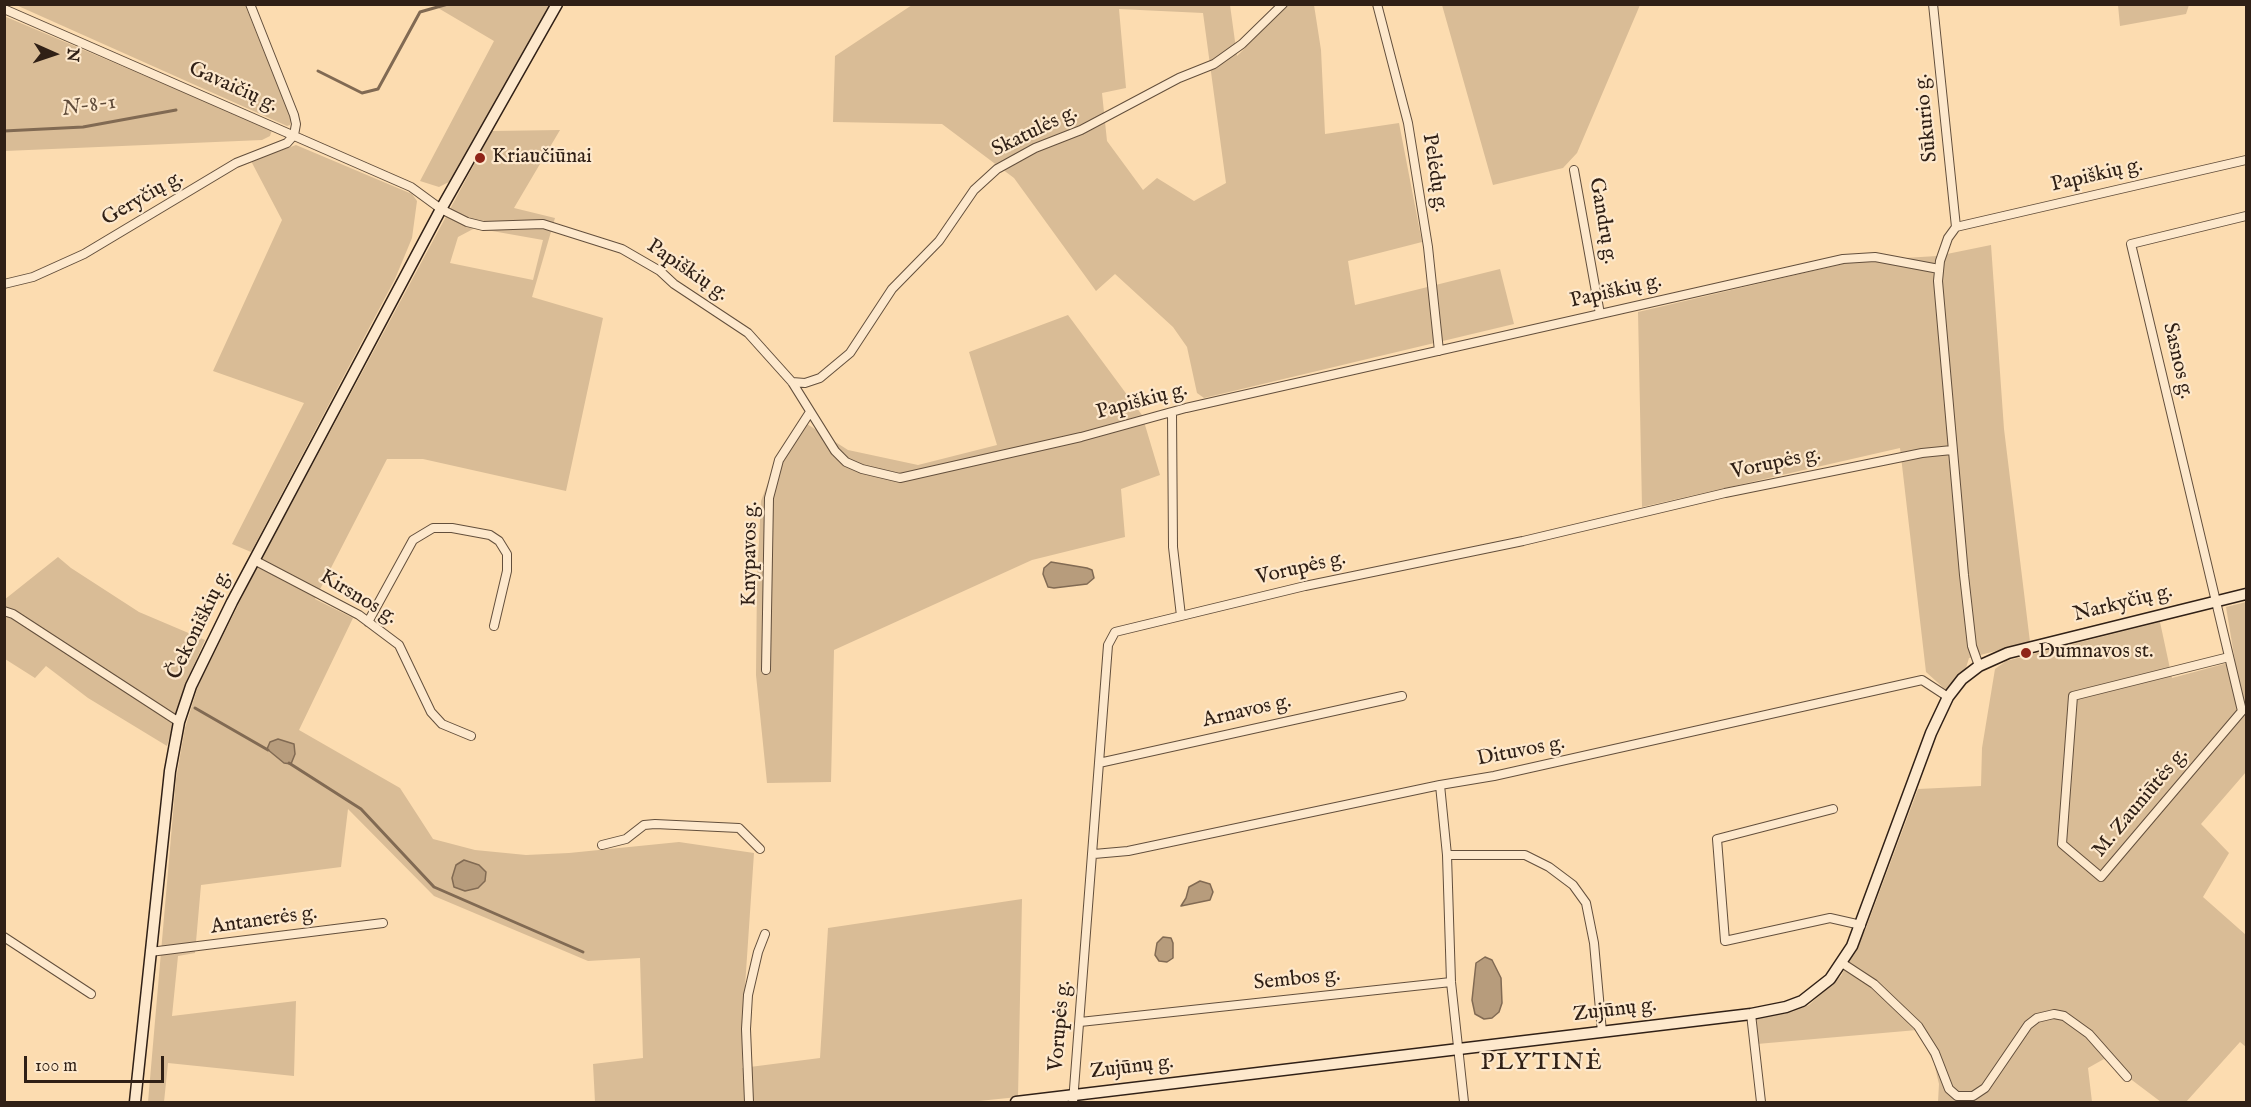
<!DOCTYPE html>
<html>
<head>
<meta charset="utf-8">
<style>
  body { margin:0 }
  #map { position:relative; width:2251px; height:1107px; overflow:hidden; background:#fcdcb0; font-family:"IM FELL English",serif }
  canvas { display:block }
  .frame { position:absolute; inset:0; border:6px solid #302016; pointer-events:none }
  .north { position:absolute; left:24px; top:24px; width:60px; height:60px; -webkit-text-stroke:4px #fde8cc; paint-order:stroke; rotate:93deg; font-size:16px; font-weight:700; line-height:24px; text-align:center; color:#302016 }
  .north::after { content:''; display:block; margin:auto; width:21px; height:27px; background:#302016; clip-path:polygon(50% 0,100% 100%,50% 72%,0 100%) }
  .scale { position:absolute; left:24px; top:1056px; width:140px; height:27px; box-sizing:border-box; border:3px solid #302016; border-top:0; padding-left:8px; font-size:18px; line-height:21px; white-space:nowrap; color:#302016; -webkit-text-stroke:4px #fde8cc; paint-order:stroke }
</style>
</head>
<body>
<div id="map">
<canvas width="2251" height="1107"></canvas>
<div class="frame"></div>
<div class="north">N</div>
<div class="scale">100 m</div>
</div>
<script>
const c = document.querySelector('canvas').getContext('2d');
c.lineJoin = 'round';
function fillPath(path, color) { c.fillStyle = color; c.fill(path, 'evenodd'); }
const toPath = rows => new Path2D(rows.map(r => 'M' + r).join(''));
function trace(path, color, width, dash) { c.strokeStyle = color; c.lineWidth = width; c.lineCap = dash ? 'butt' : 'round'; c.setLineDash(dash || []); c.stroke(path); }
function drawText(font, color, halo, rows, align = 'center') {
  c.font = font + ' "IM FELL English",serif'; c.lineWidth = 4.5; c.setLineDash([]); c.textBaseline = 'middle'; c.strokeStyle = halo; c.fillStyle = color; for (const [text, x, y, turn = 0] of rows) {
    c.save(); c.translate(x, y); c.rotate((+turn || 0) * Math.PI / 180); c.textAlign = isNaN(turn) ? turn : align; if (halo) c.strokeText(text, 0, 0); c.fillText(text, 0, 0); c.restore();
  }
}
fillPath(toPath([
  [16,5,245,5,291,119,290,125,287,126],
  [433,5,553,5,451,181,439,187,420,181,494,41],
  [912,5,1230,5,1237,56,1288,5,1314,5,1321,50,1325,134,1399,123,1422,242,1348,261,1355,305,1500,269,1514,324,1204,398,1197,393,1187,347,1173,327,1115,274,1096,291,1014,178,942,124,833,122,835,56],
  [1119,9,1203,13,1226,183,1194,201,1157,178,1143,190,1107,141,1102,93,1126,88],
  [1442,5,1640,5,1577,153,1563,168,1493,185],
  [2118,5,2118,4,2189,5,2186,14,2120,26],
  [4,16,272,130,270,136,262,140,5,151],
  [560,130,514,208,555,218,532,297,603,318,566,491,423,459,387,459,315,599,353,618,299,730,400,788,433,839,475,850,526,855,569,853,679,842,754,853,742,1031,742,1068,820,1058,828,928,1022,899,1018,1097,969,1102,595,1102,593,1064,643,1058,640,958,588,961,434,896,348,809,341,867,201,885,195,953,178,956,172,1016,296,1001,294,1076,168,1063,164,1102,148,1102,176,779,185,728,198,686,252,577,492,131],
  [475,228,543,240,533,280,450,263,458,237],
  [296,145,412,194,417,201,412,238,395,279,251,552,232,544,304,403,213,371,282,220,251,161],
  [1991,245,2004,429,2030,642,1969,658,1966,668,1947,691,1926,672,1900,448,1642,507,1638,312,1855,261,1937,256],
  [1068,315,1142,415,1160,475,1121,489,1125,537,1032,560,834,650,831,782,767,783,756,675,757,580,761,501,779,454,807,424,848,450,918,465,997,445,969,352],
  [58,557,71,568,139,612,205,640,184,687,167,746,88,698,46,666,35,678,5,659,4,600],
  [2246,602,2246,772,2201,824,2229,853,2203,897,2246,935,2246,1047,2240,1042,2186,1102,2161,1102,2104,1059,2088,1068,2092,1102,1938,1102,1939,1084,1934,1063,1917,1030,1757,1044,1754,1018,1792,1012,1809,1005,1841,976,1866,928,1918,789,1981,786,1982,748,1995,669,2006,661,2160,622,2172,678,2235,661,2226,607]
]), '#d9bc96');
const water = toPath([
  [1051,562,1087,568,1092,570,1094,578,1087,584,1054,588,1048,587,1043,574,1044,568,1051,562],
  [278,739,294,744,295,754,291,764,284,763,267,749,270,742,278,739],
  [464,860,479,865,486,872,485,881,478,888,465,891,454,887,452,878,456,865,464,860],
  [1200,881,1210,884,1213,892,1210,900,1181,906,1186,898,1189,887,1200,881],
  [1163,937,1171,938,1173,943,1173,958,1167,962,1159,961,1155,955,1157,943,1163,937],
  [1485,957,1492,960,1501,978,1502,1003,1499,1012,1492,1018,1484,1019,1475,1014,1472,1000,1476,963,1485,957]
]);
fillPath(water, '#b79c7c');
trace(water, '#816a53', 1.5);
trace(toPath([
  [318,71,362,93,378,89,420,12,448,4],
  [4,131,83,127,176,110],
  [195,708,268,750],
  [289,763,361,809,434,887,583,952]
]), '#816a53', 3);
const minor = toPath([
  [250,4,294,115,296,124,294,135],
  [1377,4,1408,123,1428,247,1439,351],
  [1933,4,1956,227],
  [4,9,411,187,441,209,467,222,483,226,543,224,622,249,660,271,674,284,748,333,792,382,835,451,846,462,862,469,900,478,1081,437,1186,408,1843,259,1875,257,1939,269],
  [1574,170,1600,314],
  [1956,227,1948,238,1940,261,1938,281,1964,575,1972,646,1979,666],
  [1956,227,2246,160],
  [4,284,33,277,84,254,236,163,287,143,294,135],
  [792,382,805,383,820,378,850,353,892,289,939,241,974,190,997,169,1035,148,1081,130,1179,78,1214,64,1242,44,1283,4],
  [1172,413,1173,547,1181,616],
  [254,560,359,615,399,645,431,712,442,724,471,736],
  [4,611,13,614,179,722],
  [368,622,413,540,433,528,452,528,490,535,499,541,507,554,507,571,494,626],
  [2229,657,2073,696,2062,844,2101,877,2242,711,2131,244,2246,216],
  [766,670,769,498,779,460,810,412],
  [1099,763,1402,696],
  [1440,785,1447,855,1451,982,1464,1102],
  [1833,809,1717,839,1725,941,1830,918,1861,925],
  [602,845,626,839,644,825,655,824,739,828,760,849],
  [1094,854,1128,851,1440,785,1494,776,1922,680,1948,697],
  [1447,855,1525,855,1549,867,1573,885,1586,903,1594,943,1602,1032],
  [4,937,91,994],
  [150,952,383,923],
  [1842,963,1874,984,1918,1026,1935,1053,1949,1089,1957,1096,1973,1096,1985,1088,2028,1025,2037,1018,2054,1014,2064,1016,2089,1034,2127,1077],
  [1751,1014,1761,1102],
  [1080,1022,1451,982],
  [749,1102,746,1029,748,995,758,952,765,934],
  [1073,1102,1108,645,1115,632,1305,586,1523,541,1725,493,1922,453,1952,450]
]);
const secondary = toPath([
  [135,1102,170,771,179,722,191,686,232,602,441,209,557,4],
  [1016,1102,1751,1014,1786,1007,1802,1001,1830,979,1852,946,1931,733,1948,697,1962,679,1979,666,2008,653,2246,594]
]);
trace(minor, '#634f3c', 10);
trace(secondary, '#302016', 13);
trace(minor, '#fde8cc', 8);
trace(secondary, '#fde8cc', 10);
for (const [x, y, r, color] of [
  [480,158,6,"#8f2418"],
  [2026,653,6,"#8f2418"]
]) { const dot = new Path2D(); dot.arc(x, y, r, 0, 2 * Math.PI); c.fillStyle = color; c.fill(dot); trace(dot, '#fde8cc', 2); }
drawText('21px', '#302016', '#fde8cc', [
  ["Gavaičių g.",233,88,24],
  ["Sūkurio g.",1927,118,-96],
  ["Skatulės g.",1035,132,-26],
  ["Pelėdų g.",1434,173,81],
  ["Papiškių g.",2097,176,-13],
  ["Geryčių g.",143,199,-30],
  ["Gandrų g.",1602,221,80],
  ["Papiškių g.",687,271,34],
  ["Papiškių g.",1616,292,-13],
  ["Sasnos g.",2177,361,77],
  ["Papiškių g.",1142,402,-15],
  ["Vorupės g.",1776,464,-12],
  ["Knypavos g.",751,554,-89],
  ["Vorupės g.",1301,569,-13],
  ["Kirsnos g.",358,598,31],
  ["Narkyčių g.",2123,604,-14],
  ["Čekoniškių g.",200,625,-64],
  ["Arnavos g.",1247,712,-13],
  ["Dituvos g.",1521,752,-11],
  ["M. Zauniūtės g.",2141,803,-50],
  ["Antanerės g.",264,921,-8],
  ["Sembos g.",1297,980,-6],
  ["Zujūnų g.",1615,1011,-7],
  ["Vorupės g.",1061,1026,-85],
  ["Zujūnų g.",1132,1068,-7]
]);
drawText('21px', '#302016', '#fde8cc', [
  ["Kriaučiūnai",492,158],
  ["Dumnavos st.",2038,653]
], 'left');
drawText('italic 22px', '#5f4b3a', '#fde8cc', [
  ["N-8-1",89,107,-8]
]);
c.letterSpacing = '1.5px';
drawText('24px', '#302016', '#fde8cc', [
  ["PLYTINĖ",1542,1064]
]);
c.letterSpacing = '0px';
</script>
</body>
</html>
